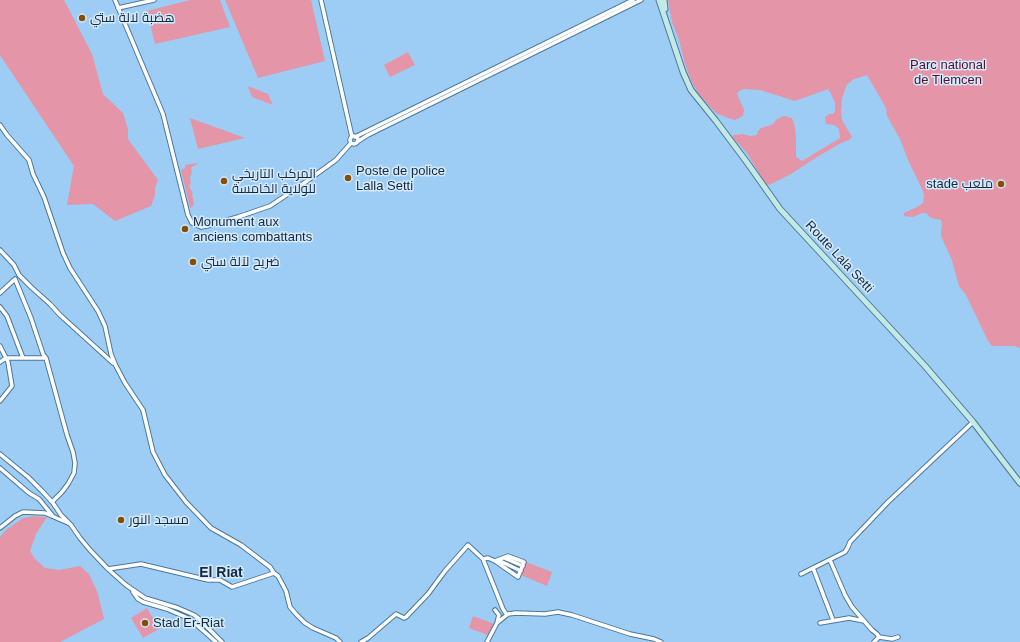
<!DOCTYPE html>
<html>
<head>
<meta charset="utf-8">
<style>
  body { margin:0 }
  canvas { display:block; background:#9dccf5 }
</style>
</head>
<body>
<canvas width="1020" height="642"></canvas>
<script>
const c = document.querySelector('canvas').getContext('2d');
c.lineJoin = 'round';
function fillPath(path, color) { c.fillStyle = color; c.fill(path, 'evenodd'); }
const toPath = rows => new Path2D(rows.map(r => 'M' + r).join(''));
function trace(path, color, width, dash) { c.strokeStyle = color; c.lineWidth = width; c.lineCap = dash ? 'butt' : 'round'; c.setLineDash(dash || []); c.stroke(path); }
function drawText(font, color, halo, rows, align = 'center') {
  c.font = font + ' Arial,Cairo,sans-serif'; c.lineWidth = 3; c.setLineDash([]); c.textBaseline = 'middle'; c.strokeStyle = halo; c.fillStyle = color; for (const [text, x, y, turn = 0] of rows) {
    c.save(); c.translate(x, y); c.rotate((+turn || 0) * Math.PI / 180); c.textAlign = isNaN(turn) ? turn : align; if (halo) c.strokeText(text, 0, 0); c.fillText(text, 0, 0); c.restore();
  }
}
fillPath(toPath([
  [0,0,64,0,92,54,103,94,123,113,128,129,128,139,158,180,155,188,155,195,151,206,115,221,93,204,67,205,74,166,0,55],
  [190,0,220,0,230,27,155,44,147,11],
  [225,0,311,0,325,61,258,78],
  [668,0,1020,0,1020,348,1015,346,992,346,988,341,966,295,959,286,952,260,941,236,941,230,942,226,941,220,931,218,926,213,922,213,913,217,904,216,904,213,917,207,923,203,924,196,923,191,908,160,900,139,887,116,886,108,867,75,852,80,851,82,847,84,842,99,841,113,842,120,852,137,849,140,841,143,817,157,791,174,771,184,766,185,747,153,732,137,733,135,742,134,750,136,757,135,758,131,761,128,768,126,773,124,777,119,784,116,792,118,795,127,796,139,796,157,802,161,840,138,839,129,834,125,826,124,825,117,829,114,833,114,835,111,835,103,830,92,828,89,795,101,760,90,744,89,739,91,737,94,744,110,743,116,735,120,725,117,716,113,698,94,690,78,684,61,679,40,672,22],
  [408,52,415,65,390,77,384,65],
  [248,86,268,94,273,105,252,97],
  [190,118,245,138,198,149],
  [198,163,196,165,193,166,191,169,192,172,190,177,191,183,189,186,191,190,193,192,192,194,194,205,190,208,181,170,185,168,185,165],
  [34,516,47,517,36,534,30,551,35,559,45,568,59,570,80,566,89,574,98,594,104,619,60,642,0,642,0,537,6,530,23,518],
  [526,562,552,572,547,586,521,575],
  [147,608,159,629,143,638,131,618],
  [473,616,494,624,490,636,469,628]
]), '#e495a7');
const street = toPath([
  [115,0,163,114,188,215,192,223,201,227,207,226,238,217,270,206,300,186,336,160,351,143],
  [321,0,352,137],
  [118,8,154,0],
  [0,125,7,135,29,160,33,174,44,197,63,253,70,268,98,311,105,326,111,354,115,364,125,383,143,410,153,452,165,475,186,502,211,528,241,545,270,567,274,573,278,576,286,591,290,607,296,614,305,623,313,628,336,638,340,642],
  '350 140a4 4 0 1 1 8 0a4 4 0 1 1-8 0Z',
  [355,137,633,0],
  [357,142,368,135,641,0],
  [0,250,14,265,19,275,32,288,50,304,60,315,113,363],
  [15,279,31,318,43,354,46,358,67,435,73,452,75,463,74,473,68,484,62,492,52,502],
  [0,293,15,279],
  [0,307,7,316,23,358],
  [0,346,8,362,12,386,0,401],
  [0,362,6,358,46,358],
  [0,454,28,477,42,491,53,503,61,515,71,525,80,538,90,550,108,569,126,585,145,598,178,608,194,615,198,618,222,642],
  [0,468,29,493,39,499,52,515],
  [0,528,15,516,23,512,45,513,68,523],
  [504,558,523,566],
  [483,559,488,558,495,561,518,577,524,562,508,556,495,561],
  [498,560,521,571],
  [830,560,845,595,852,607,872,630,877,634,879,637,874,642],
  [813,568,833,620],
  [108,569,141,564,208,580,220,580,232,587,274,573],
  [801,574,845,552,848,547,850,542,888,502,973,422],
  [133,592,138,599,143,602,167,609,190,619,216,642],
  [497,623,508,614,516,613,545,614,558,612,572,615,630,634,654,639,661,642],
  [820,623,849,618,864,621],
  [879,637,892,639,898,637],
  [361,642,368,638,396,614,404,618,406,617,428,594,445,571,468,545,483,559,503,609,507,615],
  [487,642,497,623,499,615,495,610]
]);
const secondary = toPath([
  [659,0,683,72,691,90,716,121,746,161,780,209,925,366,973,422,1020,483],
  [664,0,665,9]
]);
trace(street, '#4b789c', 5.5);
trace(secondary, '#4b789c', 7);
trace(street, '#fff', 3.5);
trace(secondary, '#c3e9e5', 5);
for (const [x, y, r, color] of [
  [82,18,4,"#864e00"],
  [348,178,4,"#864e00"],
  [224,181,4,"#864e00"],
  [1001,184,4,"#864e00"],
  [185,229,4,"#864e00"],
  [193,262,4,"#864e00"],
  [121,520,4,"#864e00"],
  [145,623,4,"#864e00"]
]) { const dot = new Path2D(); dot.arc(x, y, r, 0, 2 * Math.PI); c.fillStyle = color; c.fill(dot); trace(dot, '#d3eaff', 1.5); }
drawText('13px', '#162938', '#d3eaff', [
  ["هضبة لالة ستي",90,18],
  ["Poste de police",356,171],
  ["Lalla Setti",356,186],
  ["المركب التاريخي",232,174],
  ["للولاية الخامسة",232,189],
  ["stade ملعب",993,184,"right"],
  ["Monument aux",193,222],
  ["anciens combattants",193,237],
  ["ضريح لآلة ستي",201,262],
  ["مسجد النور",129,520],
  ["Stad Er-Riat",153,623]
], 'left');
drawText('13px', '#570f29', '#d3eaff', [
  ["Parc national",948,65],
  ["de Tlemcen",948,80]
]);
drawText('13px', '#162938', '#d3eaff', [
  ["Route Lala Setti",839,257,47]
]);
drawText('bold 14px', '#162938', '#d3eaff', [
  ["El Riat",221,573]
]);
</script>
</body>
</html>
